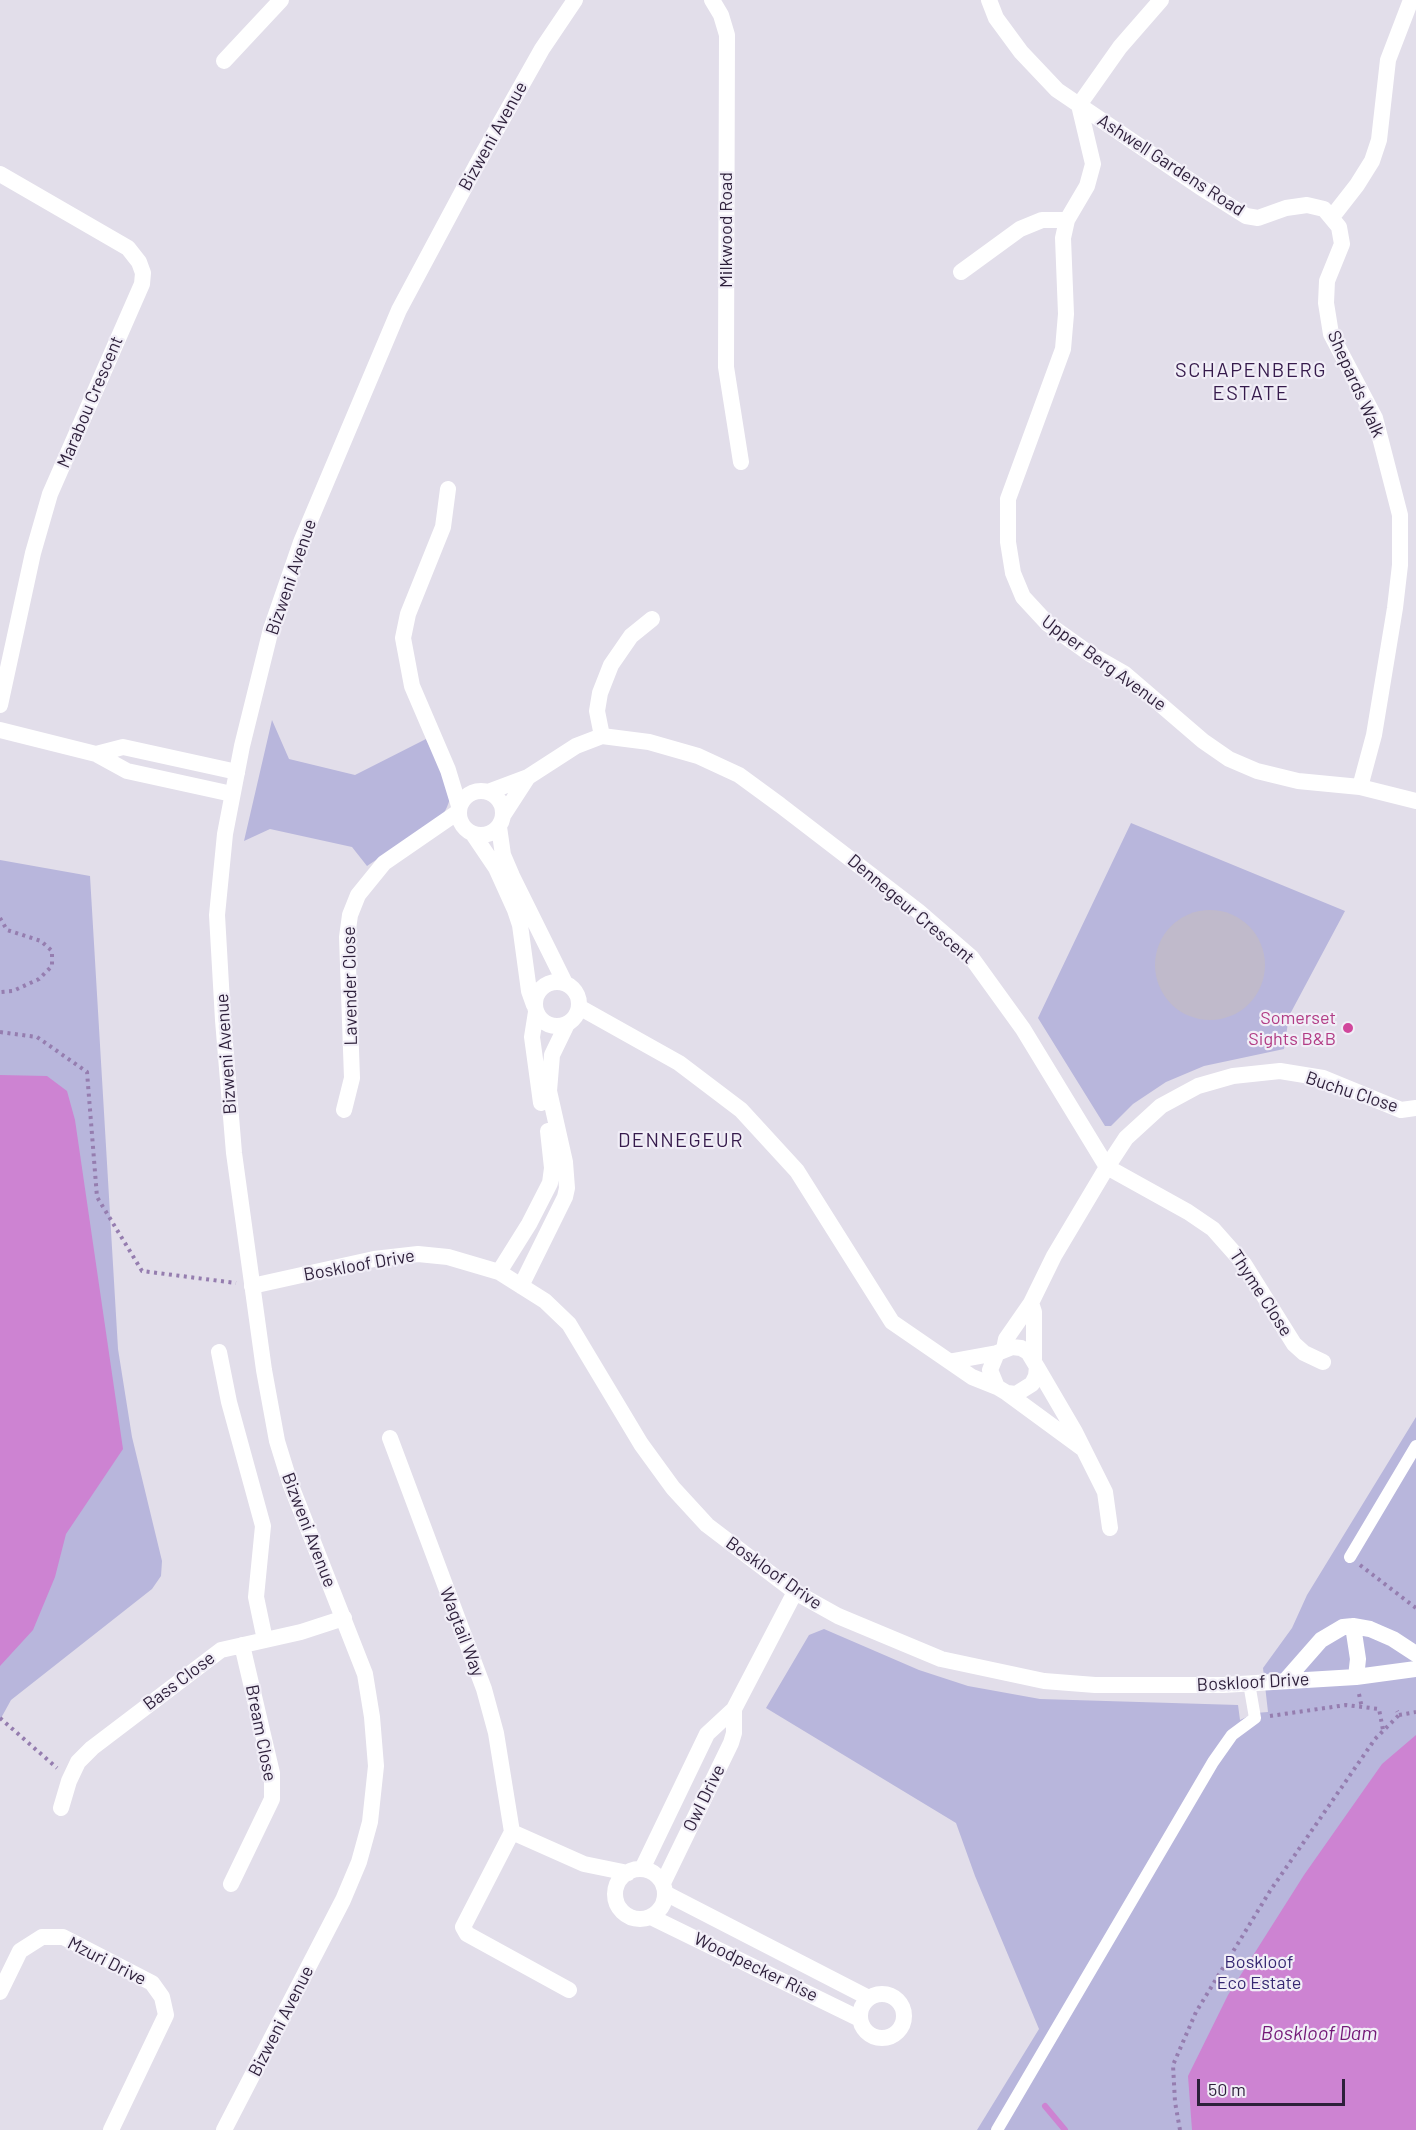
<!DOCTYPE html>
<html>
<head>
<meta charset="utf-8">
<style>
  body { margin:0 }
  #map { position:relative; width:1416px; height:2130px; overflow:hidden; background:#e2deea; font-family:Barlow,sans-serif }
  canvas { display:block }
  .scale { position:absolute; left:1197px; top:2079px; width:148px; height:27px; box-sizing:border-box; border:3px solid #2d1f3a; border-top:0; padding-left:8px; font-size:18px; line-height:21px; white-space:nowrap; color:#2d1f3a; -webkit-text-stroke:4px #f1eef7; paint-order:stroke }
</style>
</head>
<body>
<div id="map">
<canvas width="1416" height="2130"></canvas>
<div class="scale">50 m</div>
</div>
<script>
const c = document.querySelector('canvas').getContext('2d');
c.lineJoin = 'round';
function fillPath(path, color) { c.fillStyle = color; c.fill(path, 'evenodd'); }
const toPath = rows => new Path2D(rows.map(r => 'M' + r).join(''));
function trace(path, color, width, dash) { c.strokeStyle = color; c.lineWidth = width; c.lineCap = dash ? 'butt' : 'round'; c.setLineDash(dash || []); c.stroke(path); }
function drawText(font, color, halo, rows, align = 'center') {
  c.font = font + ' Barlow,sans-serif'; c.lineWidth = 4.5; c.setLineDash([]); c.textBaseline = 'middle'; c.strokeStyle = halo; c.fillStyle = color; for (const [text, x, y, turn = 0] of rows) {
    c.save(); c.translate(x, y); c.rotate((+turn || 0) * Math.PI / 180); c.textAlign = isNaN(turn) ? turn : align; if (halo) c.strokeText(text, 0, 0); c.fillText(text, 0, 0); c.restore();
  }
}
fillPath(toPath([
  [272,720,289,759,355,775,426,739,447,781,450,799,447,807,443,815,367,866,352,847,270,829,244,841],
  [1131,823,1345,911,1289,1016,1284,1049,1204,1066,1166,1082,1133,1104,1111,1126,1105,1126,1038,1018],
  [0,860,90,876,118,1349,132,1437,162,1561,161,1576,152,1589,11,1700,0,1720],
  [1416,1417,1416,2130,977,2130,1039,2029,975,1876,956,1823,766,1708,809,1635,824,1629,919,1670,968,1686,1040,1699,1238,1705,1240,1720,1255,1713,1268,1712,1263,1668,1292,1628,1307,1595]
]), '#b8b6dc');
fillPath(toPath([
  [0,1075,47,1076,67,1091,75,1120,123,1449,66,1534,55,1577,33,1630,0,1666],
  [1416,1735,1416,2130,1192,2130,1188,2076,1228,1995,1304,1875,1382,1764]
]), '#cd83d2');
trace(toPath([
  [1045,2106,1065,2130]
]), '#cd83d2', 6);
fillPath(toPath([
  '1155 965a55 55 0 1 1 110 0a55 55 0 1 1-110 0Z'
]), '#c0bacb');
trace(toPath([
  [0,918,7,930,41,941,52,951,52,966,39,979,13,991,0,992],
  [0,1032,37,1037,87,1072,97,1197,142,1271,236,1283],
  [1360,1565,1416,1608],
  [1359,1694,1362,1708],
  [1399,1715,1416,1712],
  [1270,1716,1346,1705,1379,1709,1383,1730],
  [0,1718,57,1768],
  [1180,2130,1175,2102,1173,2065,1196,2012,1270,1891,1375,1739,1399,1715,1397,1711]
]), '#957daf', 4, [3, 4.5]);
trace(toPath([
  [1350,1557,1416,1446],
  [997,2130,1213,1762,1232,1735,1255,1718,1249,1683]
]), '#fff', 12);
trace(toPath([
  [712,0,721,15,727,35,726,367,741,462],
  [989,0,996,18,1021,52,1057,90,1200,187,1246,216,1258,218,1286,208,1307,205,1324,209,1339,227,1342,244,1327,281,1326,303,1331,334,1375,418,1400,515,1400,565,1395,608,1374,735,1360,787],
  [224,61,281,0],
  [1079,105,1093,164,1087,186,1067,220,1063,238,1066,314,1063,349,1008,499,1008,542,1013,573,1023,597,1048,624,1090,654,1125,674,1203,741,1229,759,1257,771,1298,781,1360,787,1416,801],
  [1079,105,1120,47,1161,0],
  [0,174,128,248,139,262,143,273,142,284,50,494,33,553,0,705],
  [1332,217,1357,185,1372,161,1379,140,1388,60,1411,0],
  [961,272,1020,229,1042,220,1067,220],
  [448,489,443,527,408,614,403,638,412,686,448,770,459,806],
  [0,730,96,754,127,771,232,794],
  [602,736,597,711,600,693,611,665,631,636,652,619],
  [96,754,123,747,237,772],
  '459 813a22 22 0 1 1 44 0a22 22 0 1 1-44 0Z',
  [488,792,528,777,576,746,602,736,649,742,698,756,739,775,780,805,918,911,971,957,1023,1029,1107,1167,1054,1256,1031,1303,1006,1339,1004,1349],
  [504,814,528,777],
  [499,827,503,855,512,876,565,983],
  [473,834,496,868,515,910,520,925,529,991,534,1005],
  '535 1004a22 22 0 1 1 44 0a22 22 0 1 1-44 0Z',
  [579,1007,679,1063,741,1110,797,1171,892,1322,972,1377,997,1387],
  [536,1012,532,1037,541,1103],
  [344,1110,352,1078,347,937,350,915,358,895,384,863,458,812],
  [499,1272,529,1224,550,1183,552,1168,548,1131],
  [252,1286,374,1259,418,1254,448,1257,499,1272,545,1301,569,1324,641,1444,673,1488,707,1525,795,1592,838,1616,941,1659,1044,1681,1095,1685,1223,1685,1356,1677,1416,1669],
  [521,1286,565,1197,567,1188,565,1162,549,1091,552,1055,567,1024],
  [1031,1303,1034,1312,1034,1359],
  [219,1352,229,1402,263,1526,256,1597,265,1640],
  [953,1361,997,1353,1012,1347,1021,1348,1028,1352,1037,1367,1036,1376,1032,1384,1016,1394,1007,1393,997,1387,990,1370,997,1353],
  [1323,1362,1304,1353,1294,1344,1244,1264,1213,1229,1188,1212,1107,1167,1126,1138,1161,1106,1198,1086,1233,1076,1280,1071,1323,1078,1401,1110,1416,1108],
  [1037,1367,1075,1432,1105,1492,1110,1528],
  [1007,1393,1082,1448],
  [390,1438,484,1689,496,1733,512,1832],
  [1353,1626,1358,1659,1356,1677],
  [1285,1681,1321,1640,1343,1627,1353,1626,1370,1629,1393,1639,1416,1654],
  [61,1808,69,1781,78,1762,92,1748,221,1650,301,1632,344,1618],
  [512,1832,463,1927,467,1934,569,1990],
  [512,1832,584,1864,628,1873],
  [642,1869,707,1734,734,1709,795,1592],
  '615 1894a25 25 0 1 1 50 0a25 25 0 1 1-50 0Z',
  [663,1883,731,1743,734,1733,734,1709],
  [231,1884,272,1799,272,1773,242,1645],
  [665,1893,869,1998],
  [651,1917,860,2019],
  [0,1992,20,1951,42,1937,63,1937,152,1983,162,1997,166,2015,111,2130],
  '860 2016a22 22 0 1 1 44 0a22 22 0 1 1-44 0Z'
]), '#fff', 16);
trace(toPath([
  [224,2130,343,1900,359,1862,370,1822,376,1766,372,1717,365,1674,290,1483,277,1441,264,1370,234,1153,223,1020,217,915,225,834,242,746,271,629,301,542,399,310,476,166,542,49,575,0]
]), '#fff', 16);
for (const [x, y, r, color] of [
  [1348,1028,6,"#d1479c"]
]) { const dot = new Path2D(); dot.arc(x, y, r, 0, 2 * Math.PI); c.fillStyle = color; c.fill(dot); trace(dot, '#f1eef7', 2); }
drawText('18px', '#2d1f3a', '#f1eef7', [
  ["Bizweni Avenue",493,136,-61],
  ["Ashwell Gardens Road",1171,165,33],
  ["Milkwood Road",726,230,-90],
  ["Shepards Walk",1356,384,66],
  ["Marabou Crescent",90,402,-67],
  ["Bizweni Avenue",291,577,-71],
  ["Upper Berg Avenue",1104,663,36],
  ["Dennegeur Crescent",911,909,40],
  ["Lavender Close",350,986,-91],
  ["Bizweni Avenue",226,1054,-94],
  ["Buchu Close",1352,1092,18],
  ["Boskloof Drive",359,1265,-10],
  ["Thyme Close",1261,1293,57],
  ["Bizweni Avenue",309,1530,69],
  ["Boskloof Drive",774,1573,35],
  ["Wagtail Way",462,1632,69],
  ["Bass Close",179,1681,-37],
  ["Boskloof Drive",1253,1682,-3],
  ["Bream Close",261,1733,79],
  ["Owl Drive",704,1798,-64],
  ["Mzuri Drive",107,1961,27],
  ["Woodpecker Rise",756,1967,26],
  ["Bizweni Avenue",281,2021,-63]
]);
drawText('18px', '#b23c85', '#f1eef7', [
  ["Somerset",1336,1018],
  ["Sights B&B",1336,1039]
], 'right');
drawText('18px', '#362872', '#f1eef7', [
  ["Boskloof",1259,1962],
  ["Eco Estate",1259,1983]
]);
c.letterSpacing = '1.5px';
drawText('20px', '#361b4c', '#f1eef7', [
  ["SCHAPENBERG",1251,370],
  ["ESTATE",1251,393],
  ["DENNEGEUR",681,1140]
]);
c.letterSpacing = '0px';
drawText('italic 20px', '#731877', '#f1eef7', [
  ["Boskloof Dam",1319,2033]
]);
</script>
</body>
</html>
